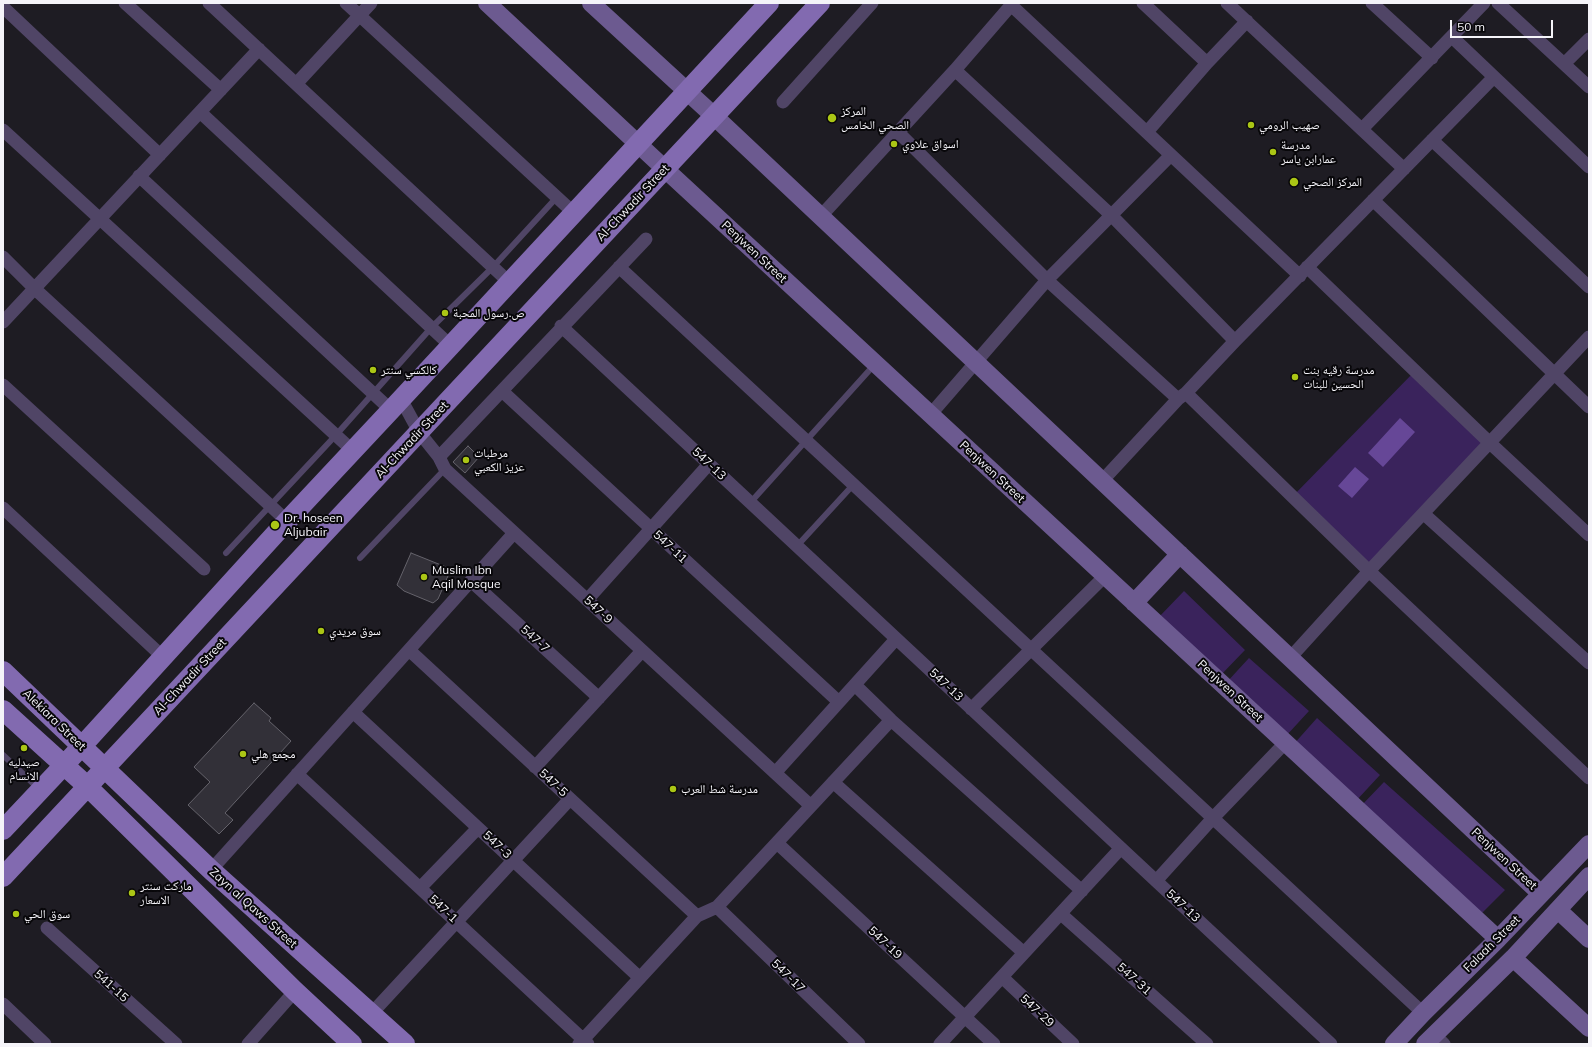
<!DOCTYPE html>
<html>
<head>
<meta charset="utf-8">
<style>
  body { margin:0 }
  #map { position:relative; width:1592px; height:1047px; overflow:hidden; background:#1e1c23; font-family:Mulish,sans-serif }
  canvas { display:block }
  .frame { position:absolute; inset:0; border:4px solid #f5f4f9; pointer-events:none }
  .scale { position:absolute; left:1450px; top:20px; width:103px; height:18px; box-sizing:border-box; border:2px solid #f5f4f9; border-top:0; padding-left:5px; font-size:12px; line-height:14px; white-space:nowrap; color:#f5f4f9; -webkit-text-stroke:3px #08070a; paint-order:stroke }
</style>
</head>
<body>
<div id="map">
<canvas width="1592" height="1047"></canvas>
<div class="frame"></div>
<div class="scale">50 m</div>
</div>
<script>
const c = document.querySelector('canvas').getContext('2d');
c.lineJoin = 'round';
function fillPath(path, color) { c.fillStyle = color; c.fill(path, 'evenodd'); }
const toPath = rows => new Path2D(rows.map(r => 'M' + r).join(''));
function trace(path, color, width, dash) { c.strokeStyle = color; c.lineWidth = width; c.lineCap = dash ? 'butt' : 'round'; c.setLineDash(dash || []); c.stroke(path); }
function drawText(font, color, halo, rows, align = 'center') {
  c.font = font + ' Mulish,"Noto Naskh Arabic",sans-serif'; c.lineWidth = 4; c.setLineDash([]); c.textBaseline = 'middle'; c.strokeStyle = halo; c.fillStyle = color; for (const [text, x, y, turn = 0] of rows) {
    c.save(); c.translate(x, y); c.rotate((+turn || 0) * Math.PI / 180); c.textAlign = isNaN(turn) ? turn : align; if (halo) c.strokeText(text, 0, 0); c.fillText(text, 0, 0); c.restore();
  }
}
fillPath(toPath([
  [1415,371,1490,443,1369,571,1293,496],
  [1184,591,1245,650,1219,677,1158,618],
  [1249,658,1309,711,1286,736,1226,683],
  [1317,718,1380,775,1355,802,1293,745],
  [1384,782,1505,890,1477,918,1360,807]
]), '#3a235c');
fillPath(toPath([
  [1400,418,1415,432,1383,467,1368,453],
  [1355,467,1369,479,1352,498,1338,486]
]), '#664797');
const building = toPath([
  [468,446,479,457,465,473,453,462,468,446],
  [411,553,451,569,438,599,433,603,404,591,397,585,411,553],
  [254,703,271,718,269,721,291,741,225,813,233,820,219,834,188,805,210,782,194,767,254,703]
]);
fillPath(building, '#323038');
trace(building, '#65636b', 1);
trace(toPath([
  [750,503,875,364],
  [797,546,853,485],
  [226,553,336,435,431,328,493,267,557,197],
  [360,558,445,469],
  [3,755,38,788]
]), '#504566', 6);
trace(toPath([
  [125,3,221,90],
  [209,3,510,283],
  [346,3,574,213],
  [1143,3,1207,63],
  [1227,3,1404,169],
  [1372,3,1432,58],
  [1498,3,1589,87],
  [1011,5,1300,276],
  [3,7,160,155],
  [1452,37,1589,167],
  [1564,64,1589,39],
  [955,70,1111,215,1235,341],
  [296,84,371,3],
  [783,102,872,3],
  [200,112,451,346],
  [1362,129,1484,3],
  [3,130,352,450],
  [898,132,1047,280,1178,399],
  [1147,132,1207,63,1247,21],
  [1432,140,1589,287],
  [139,176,391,410],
  [1373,200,1589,407],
  [821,216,955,70,1013,3],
  [3,257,35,289,287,521],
  [619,267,1423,1013],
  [1307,267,1490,443,1589,535],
  [3,322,259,49],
  [561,326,1331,1044],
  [3,385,204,569],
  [502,391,839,702],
  [1186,393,1369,571,1589,778],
  [401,399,419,432,439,457,445,469,811,806],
  [930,415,1047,280,1171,155],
  [439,457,646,239],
  [1102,481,1178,399,1186,393,1235,341,1493,78],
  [3,508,163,657],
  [1424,514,1589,663],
  [471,581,599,698],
  [587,600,709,464],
  [409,650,697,916],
  [1290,658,1369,571,1589,337],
  [855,685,891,720,1082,891],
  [971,709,1105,576],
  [353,712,640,978],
  [535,767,642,651],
  [775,773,896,639],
  [297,774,588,1044],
  [833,782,1024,953],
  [777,843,994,1044],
  [211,870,514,533],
  [1156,881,1213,818,1285,743],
  [420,888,478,828],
  [717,907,859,1044],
  [1061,914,1207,1044],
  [47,928,176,1044],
  [1002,977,1073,1044],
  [3,1004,45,1044],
  [372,1013,570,799],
  [1434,1034,1444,1044],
  [248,1044,295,991],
  [579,1044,697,916,717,907,891,720],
  [940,1044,1121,848]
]), '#504566', 13);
trace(toPath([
  [487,3,665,169,1498,939],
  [591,3,714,116,1541,894],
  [1134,603,1180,554],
  [1558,910,1589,939],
  [1513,958,1589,1028],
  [1394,1044,1423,1013,1498,939,1589,844],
  [1425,1044,1513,958,1589,876]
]), '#6c5a90', 18);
trace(toPath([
  [3,671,211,870,405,1044],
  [3,710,87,786,295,991,352,1044],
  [3,830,82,746,287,521,391,410,769,3],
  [3,877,820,3]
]), '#826ab0', 20);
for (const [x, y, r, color] of [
  [832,118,5,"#abc615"],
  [1251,125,4,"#abc615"],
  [894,144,4,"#abc615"],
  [1273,152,4,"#abc615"],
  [1294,182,5,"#abc615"],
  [445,313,4,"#abc615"],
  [373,370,4,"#abc615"],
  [1295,377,4,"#abc615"],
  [466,460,4,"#abc615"],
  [275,525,5,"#abc615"],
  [424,577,4,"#abc615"],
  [321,631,4,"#abc615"],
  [24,748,4,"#abc615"],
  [243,754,4,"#abc615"],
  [673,789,4,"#abc615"],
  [132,893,4,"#abc615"],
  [16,914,4,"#abc615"]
]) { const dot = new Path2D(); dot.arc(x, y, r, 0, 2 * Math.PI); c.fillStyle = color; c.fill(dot); trace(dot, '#08070a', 1.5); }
drawText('12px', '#f5f4f9', '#08070a', [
  ["المركز",841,111],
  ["الصحي الخامس",841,125],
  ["صهيب الرومي",1259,125],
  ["اسواق علاوي",902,144],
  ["مدرسة",1281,145],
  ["عمارابن ياسر",1281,159],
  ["المركز الصحي",1303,182],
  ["ص.رسول المحبة",453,313],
  ["كالكسي سنتر",381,370],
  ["مدرسة رقيه بنت",1303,370],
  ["الحسين للبنات",1303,384],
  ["مرطبات",474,453],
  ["عزيز الكعبي",474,467],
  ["Dr. hoseen",284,518],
  ["Aljubair",284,532],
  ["Muslim Ibn",432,570],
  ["Aqil Mosque",432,584],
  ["سوق مريدي",329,631],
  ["مجمع هلي",251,754],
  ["صيدليه",24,762,"center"],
  ["الانسام",24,776,"center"],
  ["مدرسة شط العرب",681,789],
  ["ماركت سنتر",140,886],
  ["الاسعار",140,900],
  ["سوق الحي",24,914]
], 'left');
drawText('12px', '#f5f4f9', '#08070a', [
  ["Al-Chwadir Street",633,203,-47],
  ["Penjwen Street",754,252,43],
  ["Al-Chwadir Street",412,440,-47],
  ["547-13",709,464,43],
  ["Penjwen Street",992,472,43],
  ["547-11",670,547,43],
  ["547-9",598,610,43],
  ["547-7",535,639,42],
  ["Al-Chwadir Street",190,677,-47],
  ["547-13",946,685,43],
  ["Penjwen Street",1230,691,43],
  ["Alekiara Street",54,720,44],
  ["547-5",553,783,43],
  ["547-3",497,845,43],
  ["Penjwen Street",1504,859,43],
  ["547-13",1183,906,43],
  ["Zayn al Qaws Street",253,908,42],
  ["547-1",443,909,43],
  ["547-19",885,943,43],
  ["Falaah Street",1492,944,-45],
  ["547-17",788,976,44],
  ["547-31",1134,979,42],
  ["541-15",111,986,42],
  ["547-29",1037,1011,43]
]);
</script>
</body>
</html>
